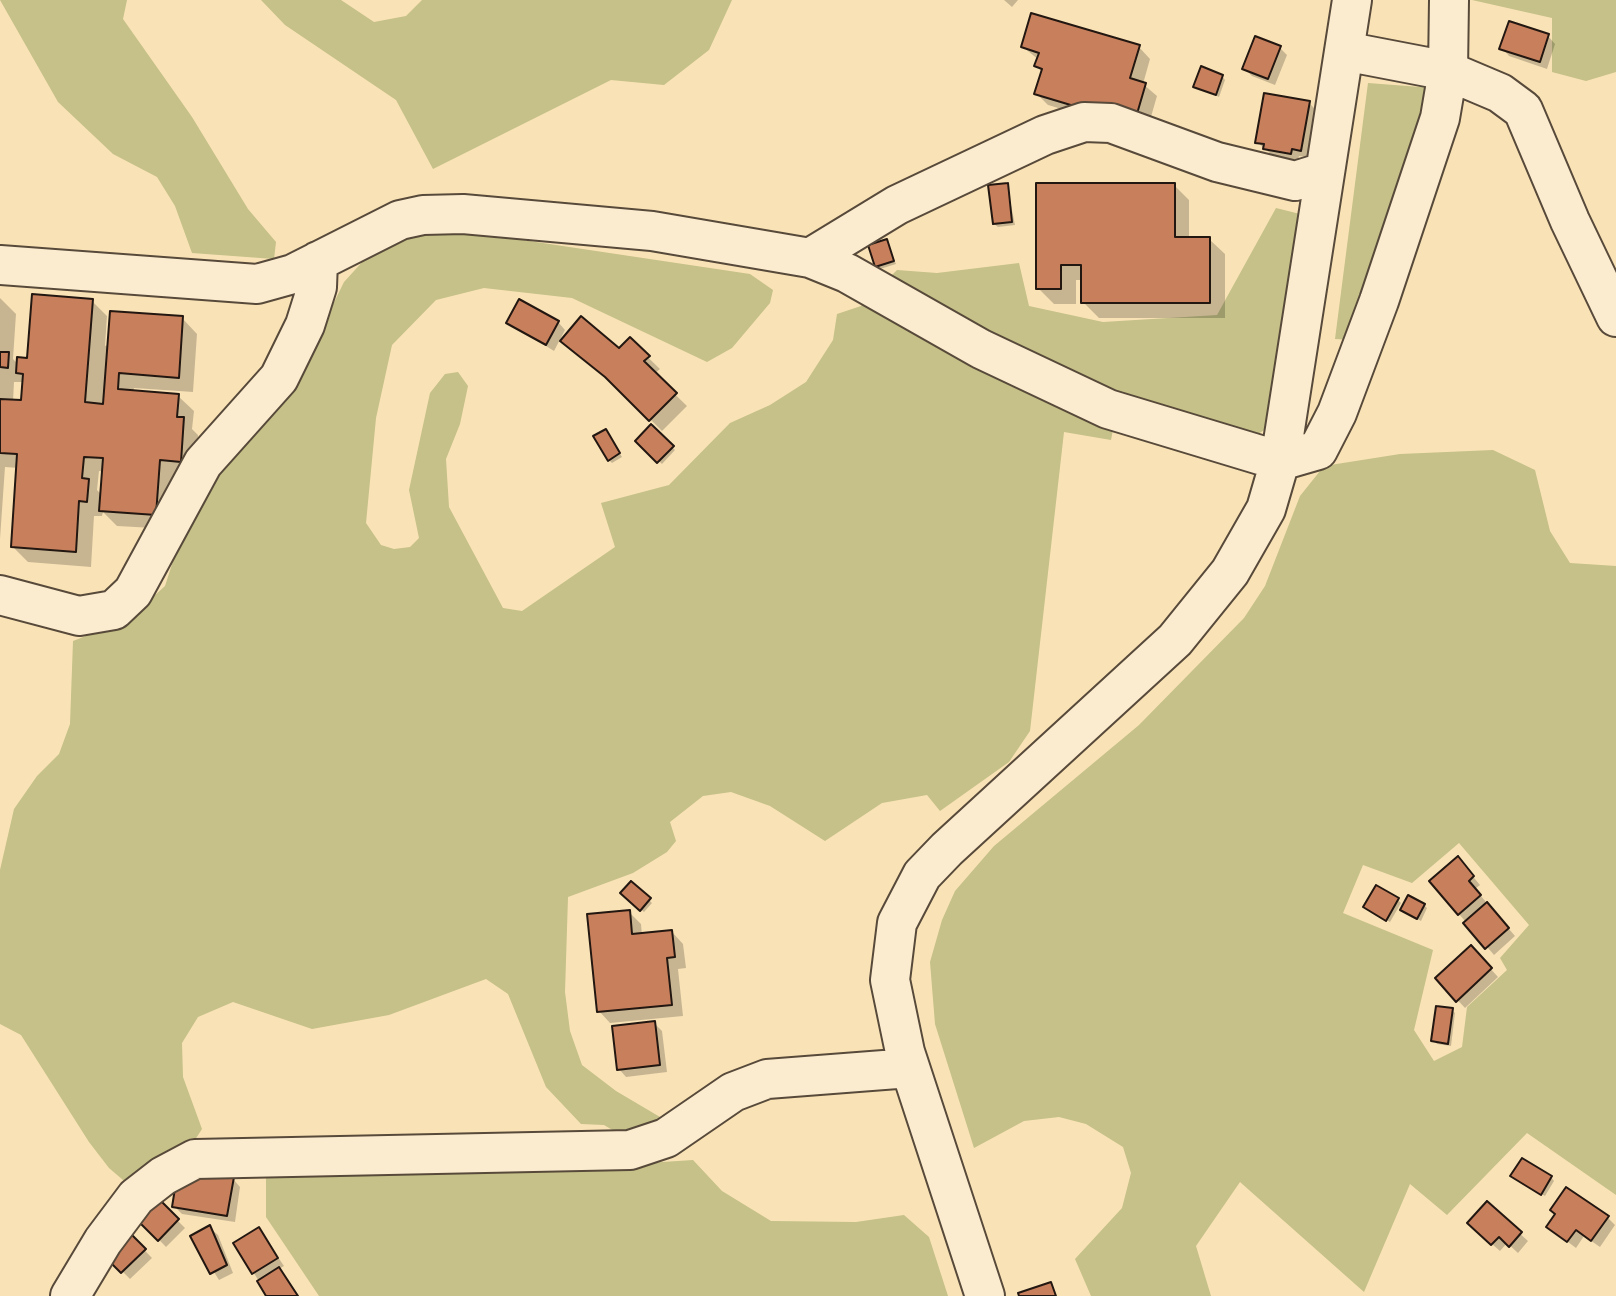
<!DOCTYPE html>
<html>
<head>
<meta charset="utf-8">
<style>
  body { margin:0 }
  canvas { display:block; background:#f9e2b6 }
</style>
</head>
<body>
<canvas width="1616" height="1296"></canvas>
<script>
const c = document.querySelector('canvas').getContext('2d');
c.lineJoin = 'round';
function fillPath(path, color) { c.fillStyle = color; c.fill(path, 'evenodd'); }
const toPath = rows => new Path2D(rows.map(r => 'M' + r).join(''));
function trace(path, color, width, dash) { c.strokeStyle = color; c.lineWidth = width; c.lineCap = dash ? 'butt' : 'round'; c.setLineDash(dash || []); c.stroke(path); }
fillPath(toPath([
  [0,0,127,0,123,19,192,117,248,209,276,242,274,259,192,253,175,206,157,177,113,154,58,102],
  [261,0,341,0,374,22,406,16,422,0,732,0,709,50,664,85,611,80,433,169,396,100,285,25],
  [1472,0,1616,0,1616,72,1586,81,1552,72,1552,18],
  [1368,83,1433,88,1353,340,1335,339],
  [1276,208,1308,216,1269,427,1247,441,1119,398,1111,440,1064,432,1030,731,1009,762,940,811,927,795,882,803,825,841,770,806,731,792,703,796,670,822,676,841,667,852,633,873,568,897,565,992,570,1031,582,1065,616,1091,660,1117,648,1132,626,1138,604,1125,581,1124,546,1087,508,994,486,979,389,1015,312,1029,233,1002,198,1017,182,1043,183,1077,202,1129,191,1146,130,1186,109,1168,89,1142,21,1035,0,1024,0,870,14,809,37,776,59,754,70,724,73,641,129,619,165,586,176,552,225,466,292,388,344,282,365,259,388,243,428,232,489,235,750,274,773,290,770,303,732,348,707,362,572,298,484,288,436,300,392,345,376,418,366,523,381,545,394,549,410,547,419,538,409,490,430,393,445,374,458,372,468,386,460,424,446,459,449,507,503,608,522,611,615,547,601,503,669,485,730,423,770,405,806,382,833,340,837,314,861,306,897,270,937,273,1019,263,1029,306,1103,322,1217,315],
  [1493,450,1535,470,1550,531,1570,563,1616,566,1616,1195,1527,1133,1447,1215,1410,1184,1364,1292,1240,1182,1196,1246,1211,1296,1091,1296,1075,1259,1122,1208,1131,1173,1123,1147,1086,1124,1059,1117,1024,1121,974,1148,935,1024,930,962,942,920,955,891,994,846,1139,725,1244,618,1265,586,1300,496,1324,466,1400,454],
  [1459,843,1529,925,1500,958,1507,970,1467,1007,1462,1047,1434,1061,1414,1030,1433,950,1343,913,1363,865,1412,883],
  [693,1160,722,1191,771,1221,856,1222,904,1215,929,1237,948,1296,319,1296,266,1217,266,1166,587,1167]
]), '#c5c188');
fillPath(toPath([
  [1004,0,1018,0,1012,7],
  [1548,36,1555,44,1547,69,1509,56,1502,48],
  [1023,47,1139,47,1150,59,1143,84,1157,96,1146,134,1048,105,1037,94,1043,72,1037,66,1039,60],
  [1279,47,1287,55,1275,85,1252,76,1245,69],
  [1222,76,1225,80,1219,97,1196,86],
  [1309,103,1317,111,1308,157,1299,156,1298,161,1273,156,1257,142],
  [1007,185,1015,225,998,227,994,224],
  [1038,185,1174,185,1189,200,1189,239,1209,239,1225,254,1225,318,1099,318,1083,302,1083,280,1076,280,1076,304,1054,304,1038,288],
  [886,241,896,264,880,269,877,266],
  [0,298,16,314,13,359,19,365,29,360,92,301,107,316,105,346,182,318,197,334,193,392,134,388,133,392,178,396,194,411,192,429,198,435,196,476,175,475,171,529,117,526,103,512,102,516,94,516,91,567,28,562,13,547,19,468,5,467,0,539],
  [14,382,25,382,23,402,13,402],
  [99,471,104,472,102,495,97,490],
  [558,322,565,330,554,351,509,323],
  [630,340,660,369,654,374,687,406,662,431,619,388,575,353,620,350],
  [651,427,675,450,662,464,637,441],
  [609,435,622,457,612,463,609,460],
  [1465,867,1480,885,1475,889,1515,936,1494,955,1459,914],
  [632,884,652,903,644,912,623,893],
  [1398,900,1401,903,1390,922,1369,910],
  [1424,905,1427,908,1421,921,1406,913],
  [629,912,641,924,642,935,672,932,683,944,686,968,678,969,683,1016,610,1023,599,1011],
  [1471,947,1498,977,1465,1008,1437,978],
  [1452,1010,1455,1013,1451,1046,1437,1044,1434,1041],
  [654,1023,662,1031,667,1072,626,1077,619,1069],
  [1551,1177,1554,1181,1545,1196,1516,1179],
  [233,1179,240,1187,235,1222,182,1214,174,1206],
  [158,1201,185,1228,166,1247,139,1219],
  [1487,1204,1528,1241,1518,1253,1507,1243,1500,1251,1477,1231],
  [1607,1217,1615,1225,1600,1247,1584,1236,1576,1248,1548,1227],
  [210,1228,218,1235,233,1273,219,1280,192,1237],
  [259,1229,284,1266,279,1269,299,1296,268,1296,236,1244],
  [127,1232,152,1258,130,1279,105,1254]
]), '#0003');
const building = toPath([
  [1031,13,1140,45,1130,78,1146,83,1134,124,1034,94,1042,69,1034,66,1039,53,1021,47,1031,13],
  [1509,21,1549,34,1540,62,1499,49,1509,21],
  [1255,36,1281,46,1268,79,1242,69,1255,36],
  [1201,66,1223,75,1216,95,1193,87,1201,66],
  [1264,93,1310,101,1301,151,1292,149,1291,154,1263,149,1264,144,1255,143,1264,93],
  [1008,183,1012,222,993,224,988,185,1008,183],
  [1036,183,1175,183,1175,237,1210,237,1210,303,1081,303,1081,265,1061,265,1061,289,1036,289,1036,183],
  [887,239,894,261,875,267,868,245,887,239],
  [32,294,93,299,85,402,103,404,110,311,183,316,179,378,119,373,118,389,179,394,177,417,184,417,181,462,160,460,156,515,99,511,103,458,84,457,82,478,89,479,87,502,79,501,76,552,11,547,17,454,0,453,0,399,21,400,23,374,16,373,17,357,27,358,32,294],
  [519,299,559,321,546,345,506,323,519,299],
  [581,316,619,348,630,337,650,356,644,361,677,393,649,421,605,377,560,341,581,316],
  [0,352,9,352,8,368,0,367,0,352],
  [651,424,674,446,657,463,635,441,651,424],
  [606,429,620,453,608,461,593,436,606,429],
  [1458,856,1474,876,1469,881,1481,895,1458,915,1429,881,1458,856],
  [631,881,651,898,640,911,620,893,631,881],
  [1376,885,1399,898,1386,921,1363,907,1376,885],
  [1408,895,1425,904,1417,919,1400,910,1408,895],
  [1487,902,1509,928,1485,949,1463,923,1487,902],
  [630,910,632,934,672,930,675,957,667,958,672,1005,597,1012,587,914,630,910],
  [1471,945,1492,968,1456,1002,1435,978,1471,945],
  [1436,1006,1453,1008,1448,1044,1431,1041,1436,1006],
  [655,1021,660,1065,617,1070,612,1026,655,1021],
  [1522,1158,1552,1176,1541,1195,1510,1176,1522,1158],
  [197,1171,234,1177,227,1216,172,1207,177,1176,197,1171],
  [1566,1187,1609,1216,1591,1241,1576,1230,1567,1242,1546,1227,1555,1214,1550,1210,1566,1187],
  [158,1198,179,1219,158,1241,136,1219,158,1198],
  [1487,1201,1522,1232,1509,1247,1499,1237,1491,1245,1467,1223,1487,1201],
  [210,1225,227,1265,210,1274,190,1236,210,1225],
  [259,1227,278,1258,252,1274,233,1243,259,1227],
  [127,1230,146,1249,121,1273,102,1254,127,1230],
  [279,1267,298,1296,266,1296,257,1281,279,1267],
  [1051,1282,1056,1296,1019,1296,1018,1293,1051,1282]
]);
fillPath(building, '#c8805c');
trace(building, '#231711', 2);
const minor = toPath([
  [1344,51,1448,71,1500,93,1523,110,1570,221,1616,317],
  [810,258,897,205,1045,135,1084,122,1111,123,1217,162,1295,181,1324,172],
  [0,265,257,284,293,274,400,220,423,215,463,214,652,231,810,258,847,273,981,349,1108,409,1280,461,1318,450,1337,413,1379,301,1440,118,1448,71,1449,0],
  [0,595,79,616,114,610,133,592,203,463,279,378,305,325,317,287,318,261],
  [70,1296,103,1241,136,1197,163,1176,195,1159,630,1150,666,1138,733,1092,767,1079,910,1068],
  [985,1296,905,1052,890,980,897,923,922,875,947,849,1175,640,1230,572,1266,509,1280,461,1352,0]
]);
trace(minor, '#584a3a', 42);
trace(minor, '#fbecd0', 38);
</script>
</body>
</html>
